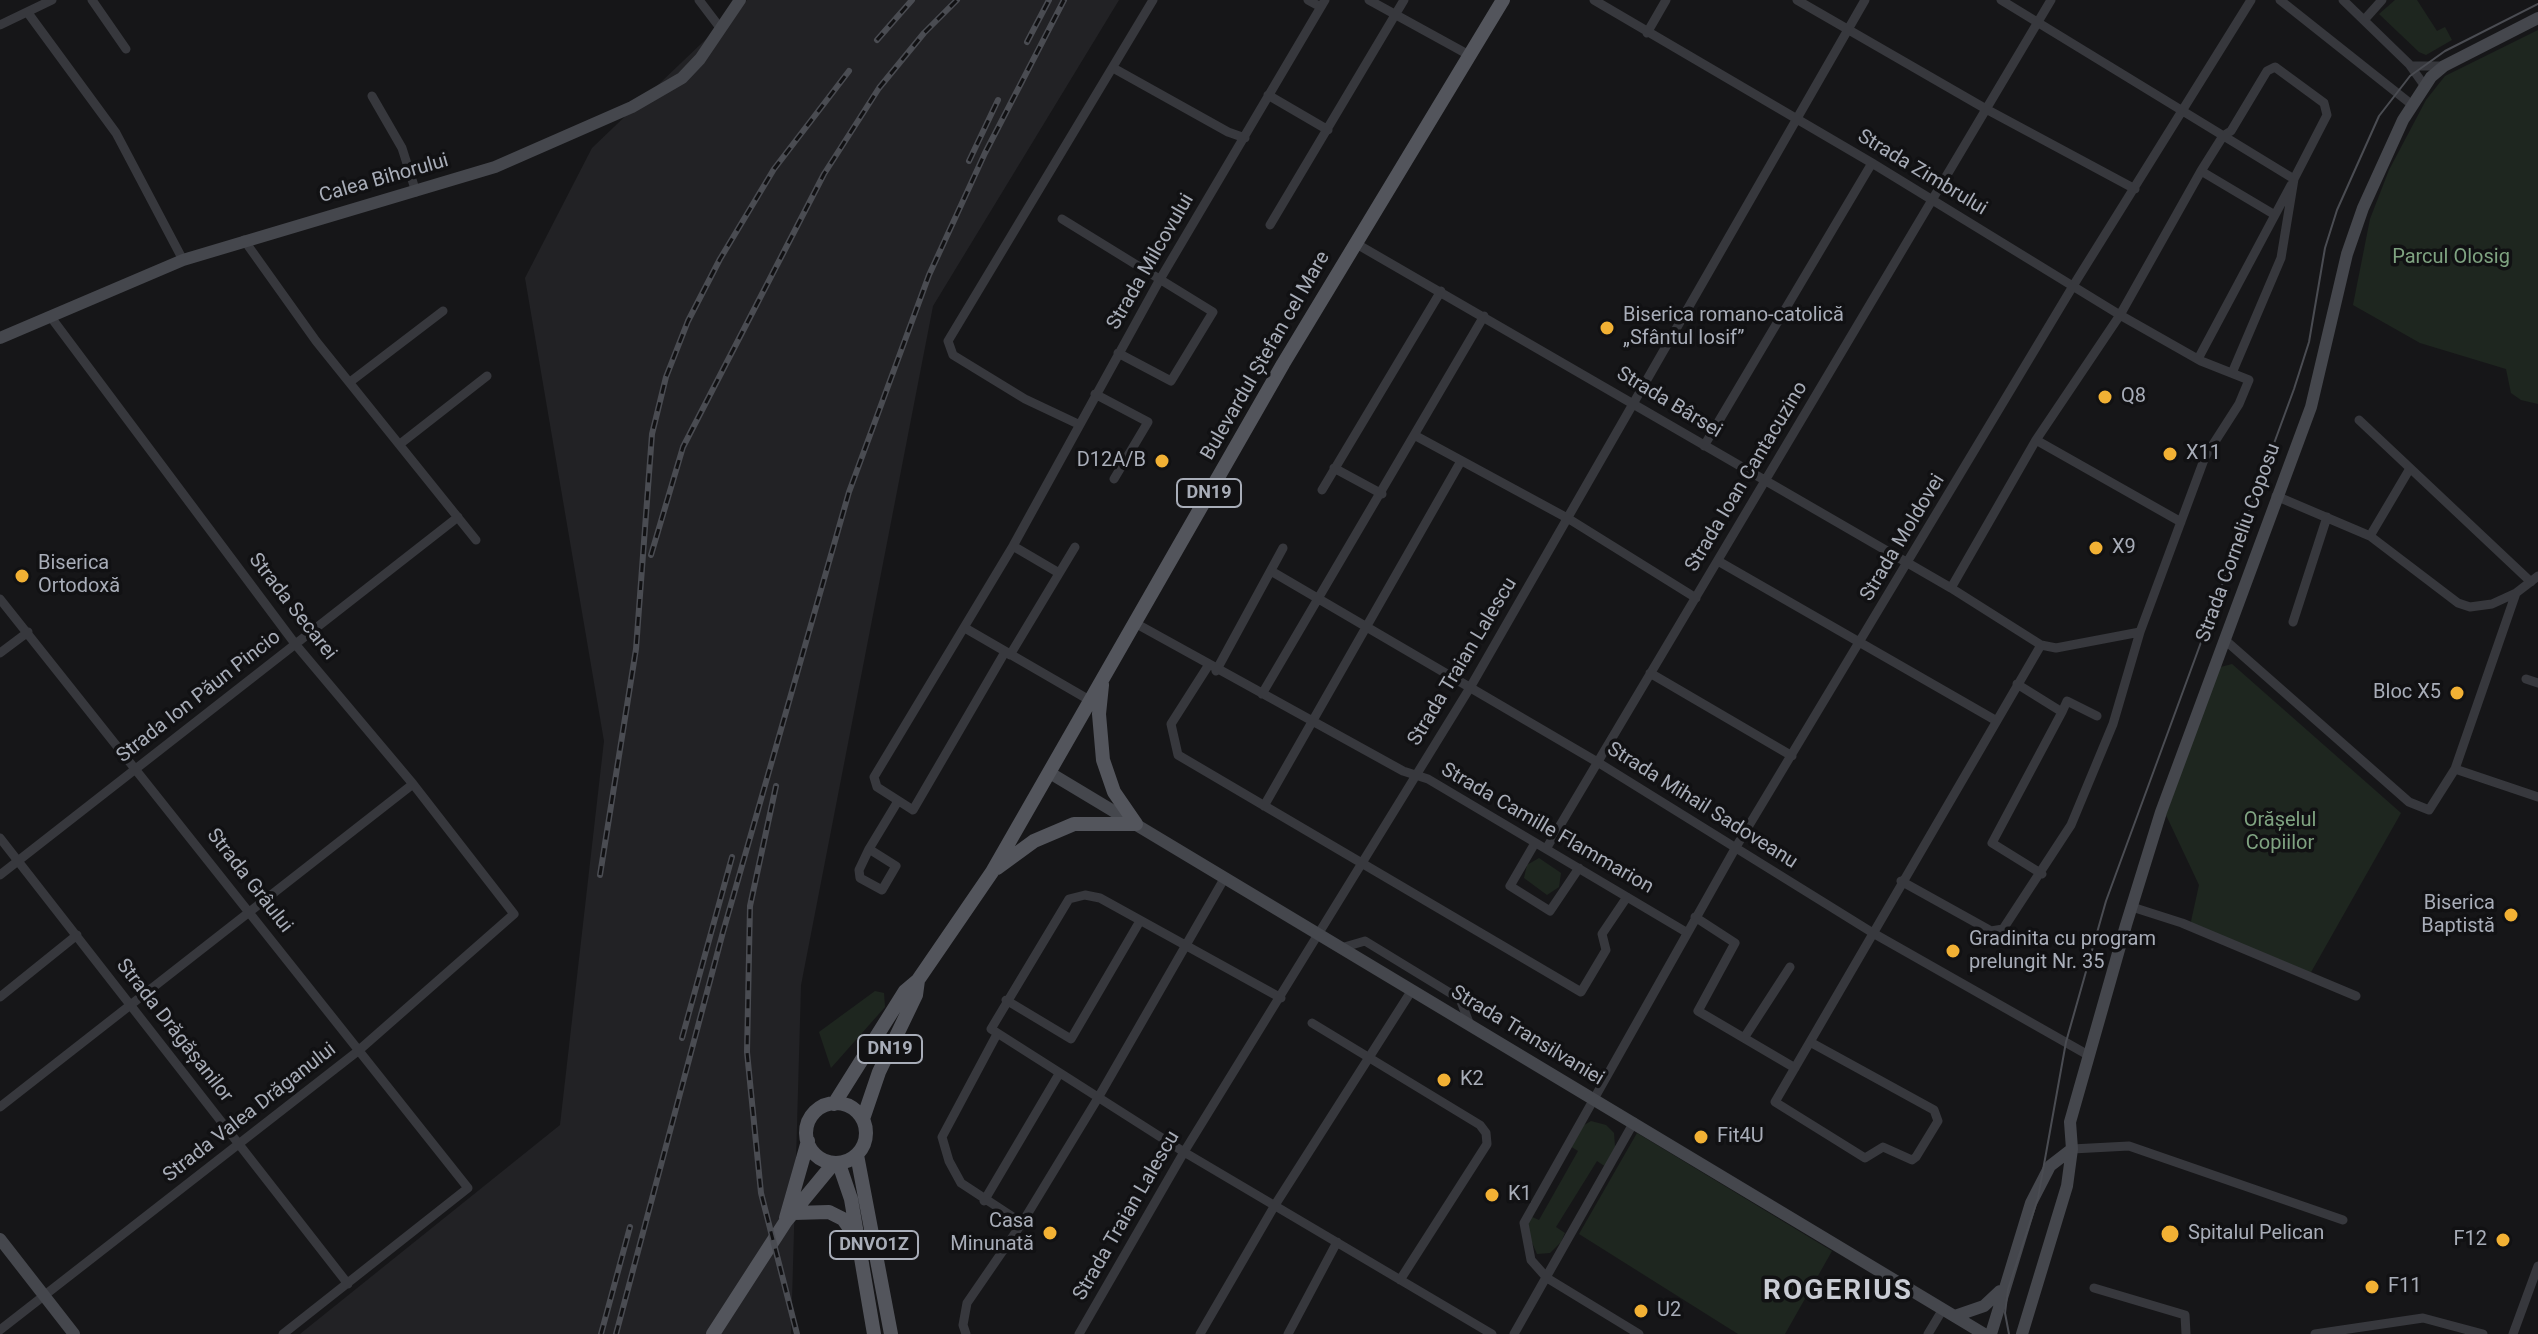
<!DOCTYPE html>
<html>
<head>
<meta charset="utf-8">
<style>
  body { margin:0 }
  canvas { display:block; background:#161618 }
</style>
</head>
<body>
<canvas width="2538" height="1334"></canvas>
<script>
const c = document.querySelector('canvas').getContext('2d');
c.lineJoin = 'round';
function fillPath(path, color) { c.fillStyle = color; c.fill(path, 'evenodd'); }
const toPath = rows => new Path2D(rows.map(r => 'M' + r).join(''));
function trace(path, color, width, dash) { c.strokeStyle = color; c.lineWidth = width; c.lineCap = dash ? 'butt' : 'round'; c.setLineDash(dash || []); c.stroke(path); }
function drawText(font, color, halo, rows, align = 'center') {
  c.font = font + ' Roboto,sans-serif'; c.lineWidth = 7; c.setLineDash([]); c.textBaseline = 'middle'; c.strokeStyle = halo; c.fillStyle = color; for (const [text, x, y, turn = 0] of rows) {
    c.save(); c.translate(x, y); c.rotate((+turn || 0) * Math.PI / 180); c.textAlign = isNaN(turn) ? turn : align; if (halo) c.strokeText(text, 0, 0); c.fillText(text, 0, 0); c.restore();
  }
}
fillPath(toPath([
  [747,0,1119,0,933,306,801,985,791,1334,300,1334,560,1125,604,741,525,278,592,148]
]), '#222225');
fillPath(toPath([
  [2395,0,2417,0,2437,31,2445,27,2452,40,2426,55,2419,52,2379,14],
  [2538,30,2538,404,2521,400,2511,393,2506,369,2420,343,2353,305,2370,219,2389,170,2426,100,2445,76],
  [2232,664,2401,813,2310,974,2190,926,2199,885,2166,815,2217,668],
  [1539,858,1561,873,1559,887,1547,895,1524,878,1527,865],
  [875,991,884,993,885,1007,831,1068,819,1032],
  [1591,1121,1606,1125,1614,1133,1615,1147,1606,1167,1597,1161,1556,1227,1565,1233,1561,1242,1550,1253,1537,1254,1527,1231,1530,1216,1539,1220,1578,1151,1570,1146,1581,1127],
  [1637,1133,1832,1251,1785,1334,1738,1334,1579,1234]
]), '#1e261f');
trace(toPath([
  [92,0,126,49],
  [699,0,721,29],
  [1308,0,1319,6],
  [1369,0,1469,55],
  [1594,0,1872,163,2120,315,2201,361,2249,380,2239,404,2205,457,2140,632,2113,724,2071,825,2003,929,1991,931,1901,881],
  [1797,0,1986,109,2135,189],
  [2001,0,2294,179],
  [2280,0,2411,104],
  [2343,0,2409,64,2424,85],
  [28,13,116,133,183,260],
  [2365,19,2382,0],
  [0,25,52,0],
  [1647,33,1666,0],
  [2411,66,2444,66],
  [1115,69,1228,132,1245,138],
  [1268,95,1328,130],
  [372,96,402,148,416,192],
  [2201,171,2275,215],
  [1062,219,1213,312,1171,381,1118,353],
  [1270,225,1404,0],
  [244,240,316,341,476,540],
  [1355,243,1951,588,2041,645,2056,648,2140,632],
  [2198,359,2291,185],
  [350,382,443,311],
  [1095,394,1148,422,1114,479],
  [2359,420,2531,582],
  [1078,424,1025,399,953,355,948,341,1153,0],
  [1416,436,1569,519,1696,598],
  [2036,440,2181,522],
  [400,444,487,376],
  [1704,446,1872,163],
  [1334,468,1382,494],
  [1322,490,1441,291],
  [2276,496,2370,536,2458,603,2470,607,2492,604,2516,593,2538,576],
  [2370,536,2409,470],
  [1013,546,1059,573],
  [1718,561,1995,720],
  [1271,571,1599,763,1873,933,2088,1055],
  [1951,588,2036,440,2120,315,2201,171,2223,136,2231,131,2267,71,2275,67,2324,103,2327,115,2294,179,2281,258,2232,373],
  [0,599,468,1188,283,1334],
  [2293,622,2327,517],
  [1135,623,1403,771,1428,779,1686,932],
  [965,628,1091,701],
  [2225,640,2409,802,2429,810,2455,769,2516,593],
  [1005,652,913,810,877,787,874,777,1013,546,1159,281,1325,0],
  [0,653,28,632],
  [1010,655,1075,547],
  [1208,666,1171,724,1178,755,1581,992,1606,950,1602,934,1627,897],
  [1216,671,1283,548],
  [1650,673,1792,756],
  [2526,679,2538,683],
  [2017,684,2062,712,1992,843,2042,874],
  [1262,694,1484,316],
  [2062,712,2067,701,2097,716],
  [2455,769,2538,797],
  [1264,806,1461,461],
  [0,838,348,1284],
  [1535,843,1510,886,1550,911,1579,868],
  [869,849,896,866,882,890,860,878,859,870,869,849,898,801],
  [1546,849,2051,0],
  [0,875,458,517],
  [2132,907,2182,923,2356,996],
  [1695,917,1735,943,1698,1011,1795,1068],
  [1341,948,1365,941,1460,999,1470,1025],
  [0,997,77,935],
  [1281,998,1100,898,1085,895,1069,899,991,1029,1184,1152,1492,1334],
  [1006,1000,1071,1039,1140,921],
  [1312,1023,1480,1125,1486,1133,1487,1144,1400,1280],
  [997,1034,942,1137,949,1161,961,1183,1022,1223],
  [1744,1038,1790,967],
  [1810,1042,1934,1110,1938,1121,1916,1157,1912,1160,1883,1147,1865,1158,1775,1102,2041,645],
  [0,1107,413,784],
  [2072,1149,2129,1146,2343,1220],
  [984,1201,1059,1074],
  [2094,1288,2185,1315,2186,1334],
  [0,1330,358,1051,514,914,413,784,296,645,50,316],
  [966,1334,963,1325,967,1303,1022,1223,1098,1098,1224,879],
  [1079,1334,1184,1152,1471,686,1865,0],
  [1200,1334,1275,1205,1412,990],
  [1288,1334,1337,1242],
  [1514,1334,1634,1122],
  [1639,1334,1547,1278,1531,1260,1524,1223,1736,847,2073,286,2251,0],
  [1928,1334,1943,1309],
  [2315,1334,2423,1318,2483,1334],
  [2513,1334,2538,1266]
]), '#37383d', 9);
trace(toPath([
  [0,338,183,260,495,167,632,107,682,78,700,59,740,0],
  [1050,773,1984,1334],
  [0,1239,74,1334],
  [1955,1316,1984,1306,2000,1291],
  [1991,1334,2031,1203,2050,1166,2072,1149],
  [2022,1334,2067,1186,2072,1149,2070,1122,2126,925,2161,812,2311,407,2347,254,2363,208,2403,120,2431,77,2444,66,2538,18]
]), '#45474d', 12);
trace(toPath([
  [1102,685,1099,714,1103,760,1114,792,1136,824],
  [997,868,1034,841,1074,824,1136,824],
  '806 1133a30 30 0 1 1 60 0a30 30 0 1 1-60 0Z',
  [834,1104,905,991,918,980,992,872,1283,364,1503,0],
  [863,1119,879,1072,916,995,918,980],
  [857,1155,891,1334],
  [839,1164,851,1199,874,1334],
  [794,1213,829,1212,843,1219,855,1236],
  [786,1218,808,1141],
  [713,1334,786,1221,833,1164]
]), '#53555c', 14);
trace(toPath([
  [2009,1334,2005,1313,2008,1289,2038,1198,2066,1042,2106,901,2294,389,2309,342,2325,248,2337,210,2379,116,2410,76,2445,51,2538,4]
]), '#4a4c52', 2);
const rail = toPath([
  [877,40,912,0],
  [1027,42,1049,0],
  [969,161,998,100],
  [651,555,683,447,824,174,879,88,924,33,957,0],
  [776,786,750,906,747,1052,761,1193,797,1334],
  [600,875,636,649,652,434,666,377,688,321,720,259,774,169,849,71],
  [682,1038,732,857],
  [601,1334,630,1227],
  [616,1334,723,932,849,492,929,275,985,153,1064,0]
]);
trace(rail, '#4a4c52', 6);
trace(rail, '#111113', 3, [9]);
for (const [x, y, r, color] of [
  [1607,328,8,"#f2b134"],
  [2105,397,8,"#f2b134"],
  [2170,454,8,"#f2b134"],
  [1162,461,8,"#f2b134"],
  [2096,548,8,"#f2b134"],
  [22,576,8,"#f2b134"],
  [2457,693,8,"#f2b134"],
  [2511,915,8,"#f2b134"],
  [1953,951,8,"#f2b134"],
  [1444,1080,8,"#f2b134"],
  [1701,1137,8,"#f2b134"],
  [1492,1195,8,"#f2b134"],
  [1050,1233,8,"#f2b134"],
  [2170,1234,10,"#f2b134"],
  [2503,1240,8,"#f2b134"],
  [2372,1287,8,"#f2b134"],
  [1641,1311,8,"#f2b134"]
]) { const dot = new Path2D(); dot.arc(x, y, r, 0, 2 * Math.PI); c.fillStyle = color; c.fill(dot); trace(dot, '#111113', 3); }
for (const [x, y, w] of [
  [1209,493,64],
  [890,1049,64],
  [874,1245,88]
]) { const box = new Path2D(); box.roundRect(x - w / 2, y - 14, w, 28, 6); c.fillStyle = '#111113'; c.fill(box); trace(box, '#a8adb8', 2); }
drawText('bold 18px', '#a8adb8', null, [
  ["DN19",1209,493],
  ["DN19",890,1049],
  ["DNVO1Z",874,1245]
]);
drawText('20px', '#a8adb8', '#111113', [
  ["Strada Zimbrului",1922,173,31],
  ["Calea Bihorului",384,179,-16],
  ["Strada Milcovului",1151,262,-60],
  ["Bulevardul Ștefan cel Mare",1266,356,-60],
  ["Strada Bârsei",1669,403,31],
  ["Strada Ioan Cantacuzino",1747,477,-59],
  ["Strada Moldovei",1903,538,-59],
  ["Strada Corneliu Coposu",2239,543,-70],
  ["Strada Secarei",292,607,52],
  ["Strada Traian Lalescu",1463,662,-59],
  ["Strada Ion Păun Pincio",199,697,-38],
  ["Strada Mihail Sadoveanu",1702,806,32],
  ["Strada Camille Flammarion",1547,829,30],
  ["Strada Grâului",249,881,52],
  ["Strada Drăgășanilor",174,1031,52],
  ["Strada Transilvaniei",1527,1036,31],
  ["Strada Valea Drăganului",250,1113,-38],
  ["Strada Traian Lalescu",1127,1216,-60]
]);
drawText('20px', '#7fa381', '#111113', [
  ["Parcul Olosig",2451,258],
  ["Orășelul",2280,821],
  ["Copiilor",2280,844]
]);
drawText('20px', '#a8adb8', '#111113', [
  ["Biserica romano-catolică",1623,316],
  ["„Sfântul Iosif”",1623,339],
  ["Q8",2121,397],
  ["X11",2186,454],
  ["D12A/B",1146,461,"right"],
  ["X9",2112,548],
  ["Biserica",38,564],
  ["Ortodoxă",38,587],
  ["Bloc X5",2441,693,"right"],
  ["Biserica",2495,904,"right"],
  ["Baptistă",2495,927,"right"],
  ["Gradinita cu program",1969,940],
  ["prelungit Nr. 35",1969,963],
  ["K2",1460,1080],
  ["Fit4U",1717,1137],
  ["K1",1508,1195],
  ["Casa",1034,1222,"right"],
  ["Minunată",1034,1245,"right"],
  ["Spitalul Pelican",2188,1234],
  ["F12",2487,1240,"right"],
  ["F11",2388,1287],
  ["U2",1657,1311]
], 'left');
c.letterSpacing = '2px';
drawText('bold 28px', '#c9ccd4', '#111113', [
  ["ROGERIUS",1838,1292]
]);
c.letterSpacing = '0px';
</script>
</body>
</html>
